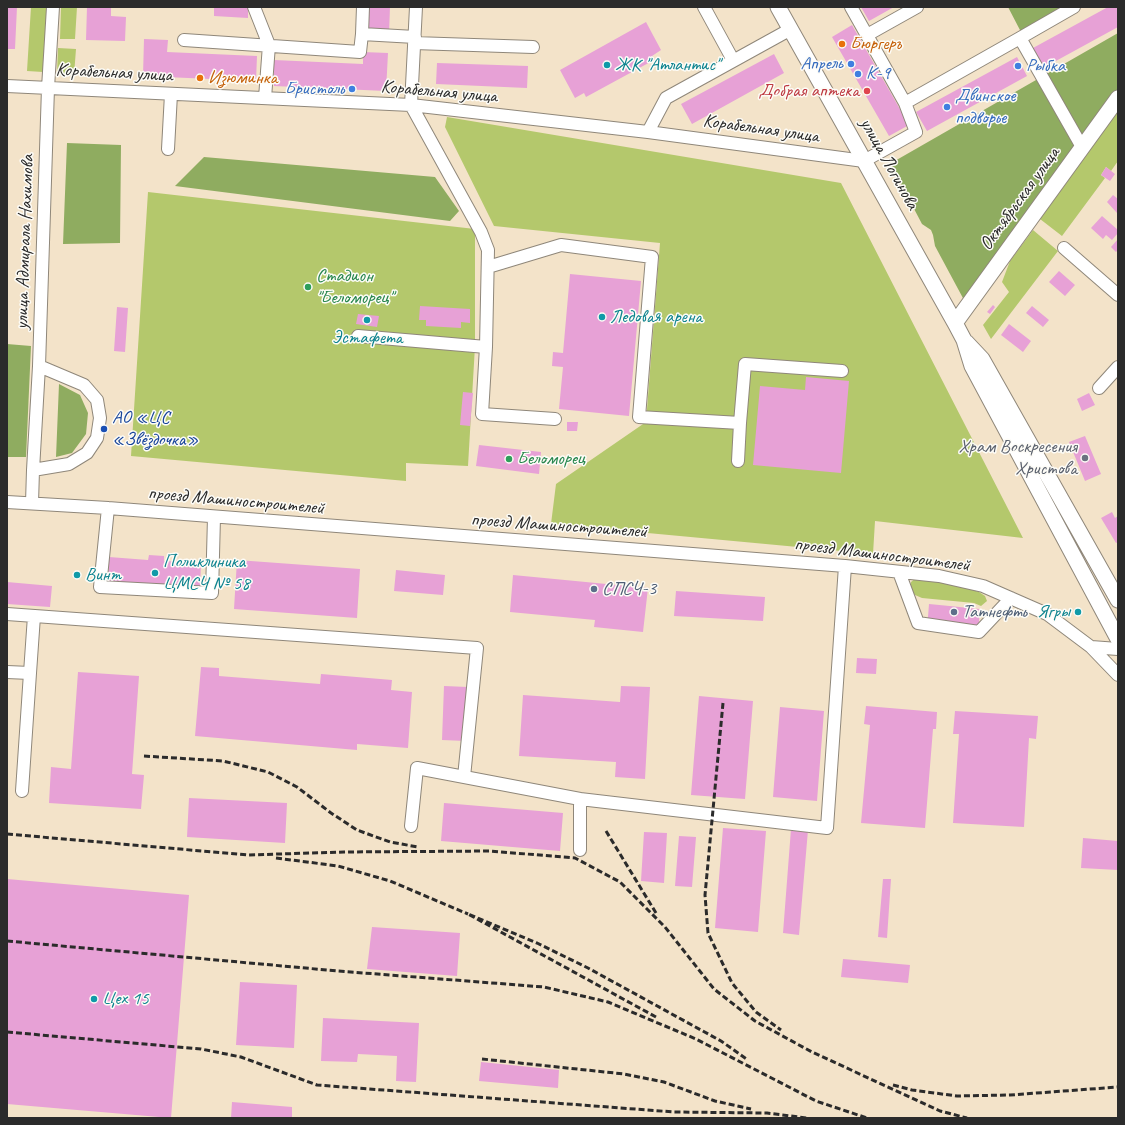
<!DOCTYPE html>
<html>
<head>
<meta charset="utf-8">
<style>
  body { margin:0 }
  #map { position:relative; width:1125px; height:1125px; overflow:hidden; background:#f3e3c9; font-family:Caveat,sans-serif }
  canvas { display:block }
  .frame { position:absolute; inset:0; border:8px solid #2b2b2b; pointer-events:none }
</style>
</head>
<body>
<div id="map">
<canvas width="1125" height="1125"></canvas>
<div class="frame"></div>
</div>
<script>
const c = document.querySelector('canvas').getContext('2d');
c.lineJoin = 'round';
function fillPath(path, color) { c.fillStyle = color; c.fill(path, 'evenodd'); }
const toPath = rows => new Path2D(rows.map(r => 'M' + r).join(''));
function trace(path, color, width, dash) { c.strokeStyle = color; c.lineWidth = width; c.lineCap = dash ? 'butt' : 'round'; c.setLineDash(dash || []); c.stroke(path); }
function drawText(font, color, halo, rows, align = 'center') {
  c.font = font + ' Caveat,sans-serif'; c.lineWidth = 3; c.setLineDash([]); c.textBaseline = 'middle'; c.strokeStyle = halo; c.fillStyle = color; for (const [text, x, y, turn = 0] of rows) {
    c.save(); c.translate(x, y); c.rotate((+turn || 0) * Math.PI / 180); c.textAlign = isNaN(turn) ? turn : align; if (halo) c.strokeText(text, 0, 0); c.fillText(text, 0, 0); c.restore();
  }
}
fillPath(toPath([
  [31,7,47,7,43,72,27,71],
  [61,7,77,7,75,39,60,39],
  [58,48,76,49,74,75,57,74],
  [1118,111,1118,161,1111,171,1106,167,1101,175,1105,178,1062,236,1040,219],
  [447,117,841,183,1023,538,875,521,873,554,551,524,556,484,646,422,660,243,494,226,445,127],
  [148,192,475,229,475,346,468,466,406,463,406,481,131,456],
  [1033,230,1058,251,991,339,983,325,1009,292,1002,282,1010,261],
  [917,577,957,585,979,592,985,596,987,601,981,606,974,603,922,598,915,595,911,590,911,582]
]), '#b4c86c');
fillPath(toPath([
  [1008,7,1065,7,1021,32],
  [1118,33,1118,91,964,300,935,246,933,235,931,230,922,224,892,167,893,162],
  [67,143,121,145,120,243,63,244],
  [204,157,435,177,459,211,450,221,175,186],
  [7,344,31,346,26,457,7,457],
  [59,384,80,395,88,413,86,434,72,453,56,457]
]), '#8fac60');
fillPath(toPath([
  [7,7,17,7,15,49,7,49],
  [87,7,111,7,111,16,126,17,125,41,86,40],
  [214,7,248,7,248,18,214,16],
  [365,7,390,7,389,34,364,32],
  [861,7,894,7,869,21],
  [1108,7,1118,7,1118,27,1043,68,1033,48],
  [646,22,661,50,652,56,654,60,586,97,584,93,575,98,560,70],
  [852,25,909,125,889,136,832,37],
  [144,39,168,40,167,52,257,56,256,81,143,76],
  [363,52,388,53,386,91,274,86,274,60,363,64],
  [774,54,784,73,692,124,681,104],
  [1017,57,1027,76,927,131,916,112],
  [437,63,528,66,527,88,436,84],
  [1106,167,1115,174,1110,181,1101,175],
  [1113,195,1118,199,1117,213,1107,202],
  [1102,216,1118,230,1118,233,1112,240,1106,235,1103,239,1091,228],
  [1118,239,1118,250,1116,252,1111,247],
  [1059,271,1075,285,1065,296,1049,282],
  [570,274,641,281,629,416,559,409,563,367,552,366,553,352,563,353],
  [993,305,995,307,990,314,987,312],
  [420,306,470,309,470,323,461,322,461,328,426,326,426,320,419,320],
  [1032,306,1049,320,1043,327,1026,313],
  [117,307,128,308,125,352,114,351],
  [358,314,379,316,377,327,356,324],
  [1009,324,1031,341,1023,352,1001,335],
  [806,377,849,381,841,473,753,465,760,386,805,390],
  [463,392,473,393,470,426,460,425],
  [1089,393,1095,405,1082,411,1077,399],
  [567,422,578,422,577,431,567,431],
  [1085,436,1101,474,1085,481,1069,442],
  [479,445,541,452,539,474,476,466],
  [1112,512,1115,518,1118,516,1118,542,1116,543,1101,518],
  [149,555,164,556,164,561,201,563,200,588,108,582,109,557,148,560],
  [237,560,360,569,357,618,234,609],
  [396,570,445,575,443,595,394,591],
  [513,575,648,588,643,632,594,627,595,620,510,612],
  [7,582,52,586,50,607,7,604],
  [676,591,765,597,763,621,674,616],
  [929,604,980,609,978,634,927,630],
  [857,658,877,659,876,674,856,673],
  [201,667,219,668,219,676,320,684,321,674,392,680,391,690,412,692,408,748,357,744,357,750,195,736],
  [78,672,139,676,132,774,144,775,141,809,49,803,51,767,71,769],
  [444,686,468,687,466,741,442,740],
  [621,686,650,687,645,779,615,777,616,762,519,756,523,695,620,702],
  [699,696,753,701,745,799,691,795],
  [866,706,937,712,936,729,933,729,925,828,861,823,870,725,864,724],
  [780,707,824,711,817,801,773,797],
  [955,711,1038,716,1036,739,1029,738,1024,827,953,823,959,734,953,734],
  [189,798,287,803,285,843,187,837],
  [444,803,563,813,560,851,441,841],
  [723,828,766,831,758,932,715,928],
  [791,829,808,830,799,935,783,933],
  [644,832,667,833,664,883,641,881],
  [679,836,696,837,692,887,675,886],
  [1083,838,1118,841,1118,870,1081,868],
  [7,879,189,895,171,1118,7,1104],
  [883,879,891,879,887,938,878,937],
  [372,927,460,933,457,976,367,969],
  [843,959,910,965,908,983,841,977],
  [240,982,297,985,294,1048,236,1045],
  [323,1018,419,1023,416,1082,396,1081,397,1056,358,1054,357,1062,321,1061],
  [481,1062,559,1070,558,1088,479,1081],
  [232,1102,292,1107,292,1118,231,1118]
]), '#e7a1d6');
const minor = toPath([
  [254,7,269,45,265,98],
  [363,7,362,34,415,37],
  [416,7,411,105,481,232,488,250,486,347,482,414,555,419],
  [704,7,733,60],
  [867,35,917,7],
  [1020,38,1082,147],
  [184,40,360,52,362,34],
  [414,43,533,47],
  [7,86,411,105,648,132,864,161,916,132,905,103,851,7],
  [905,103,1020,38,1074,7],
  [648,132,666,98,791,29],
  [168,149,171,94],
  [1064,248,1118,295],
  [488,267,561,245,652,257,639,417,740,423,745,364,842,371],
  [358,336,486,347],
  [1099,388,1118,367],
  [738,461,740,423],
  [33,470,69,464,87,453,97,438,100,418,97,400,84,385,39,366],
  [7,502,108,508,845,566,939,576,983,586,1047,614,1091,647,1118,675],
  [32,503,33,470,39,366,48,88,53,7],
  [108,508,100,587,212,593,214,517],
  [899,572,918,623,979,632,1011,598],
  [7,614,477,648,464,777],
  [1091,647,1118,649],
  [7,672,30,673,34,616],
  [22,791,30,673],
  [411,826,417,768,580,799],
  [580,850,580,799,827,828,845,566]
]);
const major = toPath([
  [778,7,955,323,964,340,972,366,1118,639],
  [955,323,1118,98],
  [966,342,982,359,1118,600]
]);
trace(minor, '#8f877a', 14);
trace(major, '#8f877a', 17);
trace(minor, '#fff', 12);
trace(major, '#fff', 15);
trace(toPath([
  [723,703,705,895,708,933,732,983,756,1012,781,1030],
  [144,756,223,761,268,772,297,787,331,813,357,830,390,842,418,847],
  [606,831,656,913],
  [7,834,248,855,344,852,490,851,575,858,620,882,665,927,714,989,755,1021,812,1052,940,1111,967,1118],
  [276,858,338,866,390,881,468,914],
  [7,941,338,971,544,987,608,1002,696,1039,816,1101,867,1118],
  [656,1017,468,914,537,943,588,968,721,1041,748,1060],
  [7,1032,201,1049,241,1057,317,1085,674,1112,767,1113,807,1118],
  [482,1059,624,1074,664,1082,715,1101,751,1109],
  [893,1085,912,1090,957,1096,1010,1095,1118,1087]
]), '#2b2b2b', 3, [6, 3]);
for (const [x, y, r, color] of [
  [842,44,4,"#e8710a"],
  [851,64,4,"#3f7fe0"],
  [607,65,4,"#0f9aa8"],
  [1018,66,4,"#3f7fe0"],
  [858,74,4,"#3f7fe0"],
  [200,78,4,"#e8710a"],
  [352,89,4,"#3f7fe0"],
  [867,91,4,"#e0444e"],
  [947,107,4,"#3f7fe0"],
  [308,287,4,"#2e9e5b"],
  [602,317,4,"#0f9aa8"],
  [367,320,4,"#0f9aa8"],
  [104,429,4,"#1a4fb4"],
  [1085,458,4,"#6b7280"],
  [509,459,4,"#2e9e5b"],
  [155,573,4,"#0f9aa8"],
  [77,575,4,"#0f9aa8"],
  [594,589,4,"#5c6f8a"],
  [954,612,4,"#5c6f8a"],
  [1078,612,4,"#0f9aa8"],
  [94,999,4,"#0f9aa8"]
]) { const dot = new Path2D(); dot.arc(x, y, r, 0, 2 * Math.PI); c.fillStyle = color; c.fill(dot); trace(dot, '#fdfcf7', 1.5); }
drawText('19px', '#c56008', '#fdfcf7', [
  ["Бюргеръ",850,44],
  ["Изюминка",208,78]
], 'left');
drawText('19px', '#366cbe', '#fdfcf7', [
  ["Апрель",843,64,"right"],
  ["Рыбка",1026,66],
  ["К-9",866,74],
  ["Бристоль",344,89,"right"],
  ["Двинское",955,96],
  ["подворье",955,118]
], 'left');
drawText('19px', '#0d838f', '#fdfcf7', [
  ["ЖК \"Атлантис\"",615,65],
  ["Ледовая арена",610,317],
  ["Эстафета",367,338,"center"],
  ["Поликлиника",163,562],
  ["ЦМСЧ № 58",163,584],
  ["Винт",85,575],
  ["Ягры",1070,612,"right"],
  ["Цех 15",102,999]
], 'left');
drawText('19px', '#2b2b2b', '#fdfcf7', [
  ["Корабельная улица",114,73,3],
  ["Корабельная улица",439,92,5],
  ["Корабельная улица",761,129,8],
  ["улица Логинова",889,164,61],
  ["Октябрьская улица",1020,199,-54],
  ["улица Адмирала Нахимова",25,242,-88],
  ["проезд Машиностроителей",236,501,5],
  ["проезд Машиностроителей",559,526,4],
  ["проезд Машиностроителей",882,555,7]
]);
drawText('19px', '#be3a42', '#fdfcf7', [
  ["Добрая аптека",859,91]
], 'right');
drawText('19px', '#27864d', '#fdfcf7', [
  ["Стадион",316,276],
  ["\"Беломорец\"",316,298],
  ["Беломорец",517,459]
], 'left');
drawText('19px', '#164399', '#fdfcf7', [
  ["АО «ЦС",112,418],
  ["«Звёздочка»",112,440]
], 'left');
drawText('19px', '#5b616d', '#fdfcf7', [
  ["Храм Воскресения",1077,447],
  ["Христова",1077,469]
], 'right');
drawText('19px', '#4e5e75', '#fdfcf7', [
  ["СПСЧ-3",602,589],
  ["Татнефть",962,612]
], 'left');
</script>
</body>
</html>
